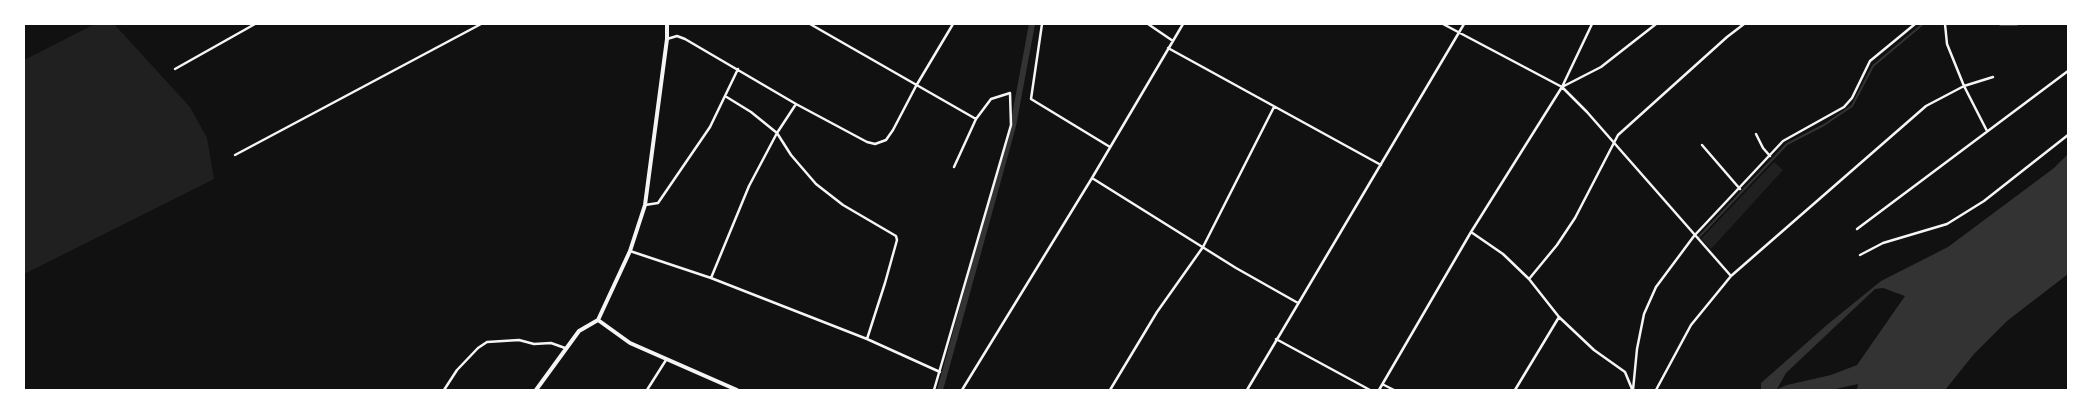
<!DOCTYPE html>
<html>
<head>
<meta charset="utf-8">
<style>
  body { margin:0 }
  #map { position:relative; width:2092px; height:414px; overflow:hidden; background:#111; font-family:"Exo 2",sans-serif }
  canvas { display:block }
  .frame { position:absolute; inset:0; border:25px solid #fff; pointer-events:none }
</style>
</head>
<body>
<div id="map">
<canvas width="2092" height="414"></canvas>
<div class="frame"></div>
</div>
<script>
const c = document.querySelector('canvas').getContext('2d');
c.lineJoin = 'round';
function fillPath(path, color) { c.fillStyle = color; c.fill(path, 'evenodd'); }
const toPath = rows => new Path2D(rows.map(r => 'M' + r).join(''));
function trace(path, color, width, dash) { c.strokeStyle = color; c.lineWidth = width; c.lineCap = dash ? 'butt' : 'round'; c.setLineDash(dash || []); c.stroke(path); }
fillPath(toPath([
  [95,24,114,24,190,107,207,138,214,179,24,274,24,60],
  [1774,162,1783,170,1711,249,1701,239]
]), '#202020');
fillPath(toPath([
  [2068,154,2068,274,2007,321,1974,354,1945,390,1857,390,1858,384,1831,390,1761,390,1761,383,1828,324,1881,281,1948,247,2054,168],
  [1883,288,1905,296,1857,365,1831,375,1787,385,1777,389,1786,373,1875,289]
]), '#333');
trace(toPath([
  [1699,237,1787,144,1824,125,1852,106,1873,66,1923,24]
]), '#333', 2);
trace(toPath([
  [940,390,1013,126,1032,24]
]), '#333', 6);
trace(toPath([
  [810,24,976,119],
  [1042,24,1031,99,1110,147],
  [1148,24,1173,41],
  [1443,24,1562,87,1587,112,1731,276],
  [1945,24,1947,44,1964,86,1987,131],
  [2000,24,2017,24],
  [667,39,677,36,685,39,796,104,867,142,875,144,886,140,893,130,916,86,953,24],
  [1168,48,1381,165],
  [175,69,255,24],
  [1562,87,1601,67,1656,24],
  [725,96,751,112,777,133,791,155,816,184,843,205,896,236,897,240,885,283,867,339],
  [1756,134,1763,148,1770,156],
  [1702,145,1740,189],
  [235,155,481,24],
  [1092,178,1236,268,1298,303],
  [645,205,658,203,710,127,738,69],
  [1857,229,2068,71],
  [1471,232,1503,254,1529,279,1559,317,1594,350,1625,372,1632,389],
  [630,251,711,278,867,339,940,372],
  [1860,255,1883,243,1947,224,1984,201,2068,135],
  [711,278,749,186,777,133,796,104],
  [1529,279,1557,245,1575,218,1618,135,1727,37,1744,24],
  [1276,339,1370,390],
  [1384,385,1394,390],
  [444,390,457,370,478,348,487,342,519,340,534,344,551,343,565,348],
  [647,390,666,360],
  [934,390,1011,125,1010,93,991,99,976,119,954,167],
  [962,390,1092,178,1183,24],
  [1110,390,1157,312,1203,247,1274,107],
  [1247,390,1464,24],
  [1379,390,1471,232,1562,87,1592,24],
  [1515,390,1559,317],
  [1633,390,1637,349,1644,314,1656,287,1694,236,1783,141,1844,107,1852,98,1870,61,1915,24],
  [1656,390,1691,325,1731,276,1926,106,1964,86,1993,77]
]), '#f5f5f5', 2.5);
trace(toPath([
  [598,320,630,343,737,390],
  [536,390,579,331,598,320,630,251,645,205,667,39,667,24]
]), '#f5f5f5', 4);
</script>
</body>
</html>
